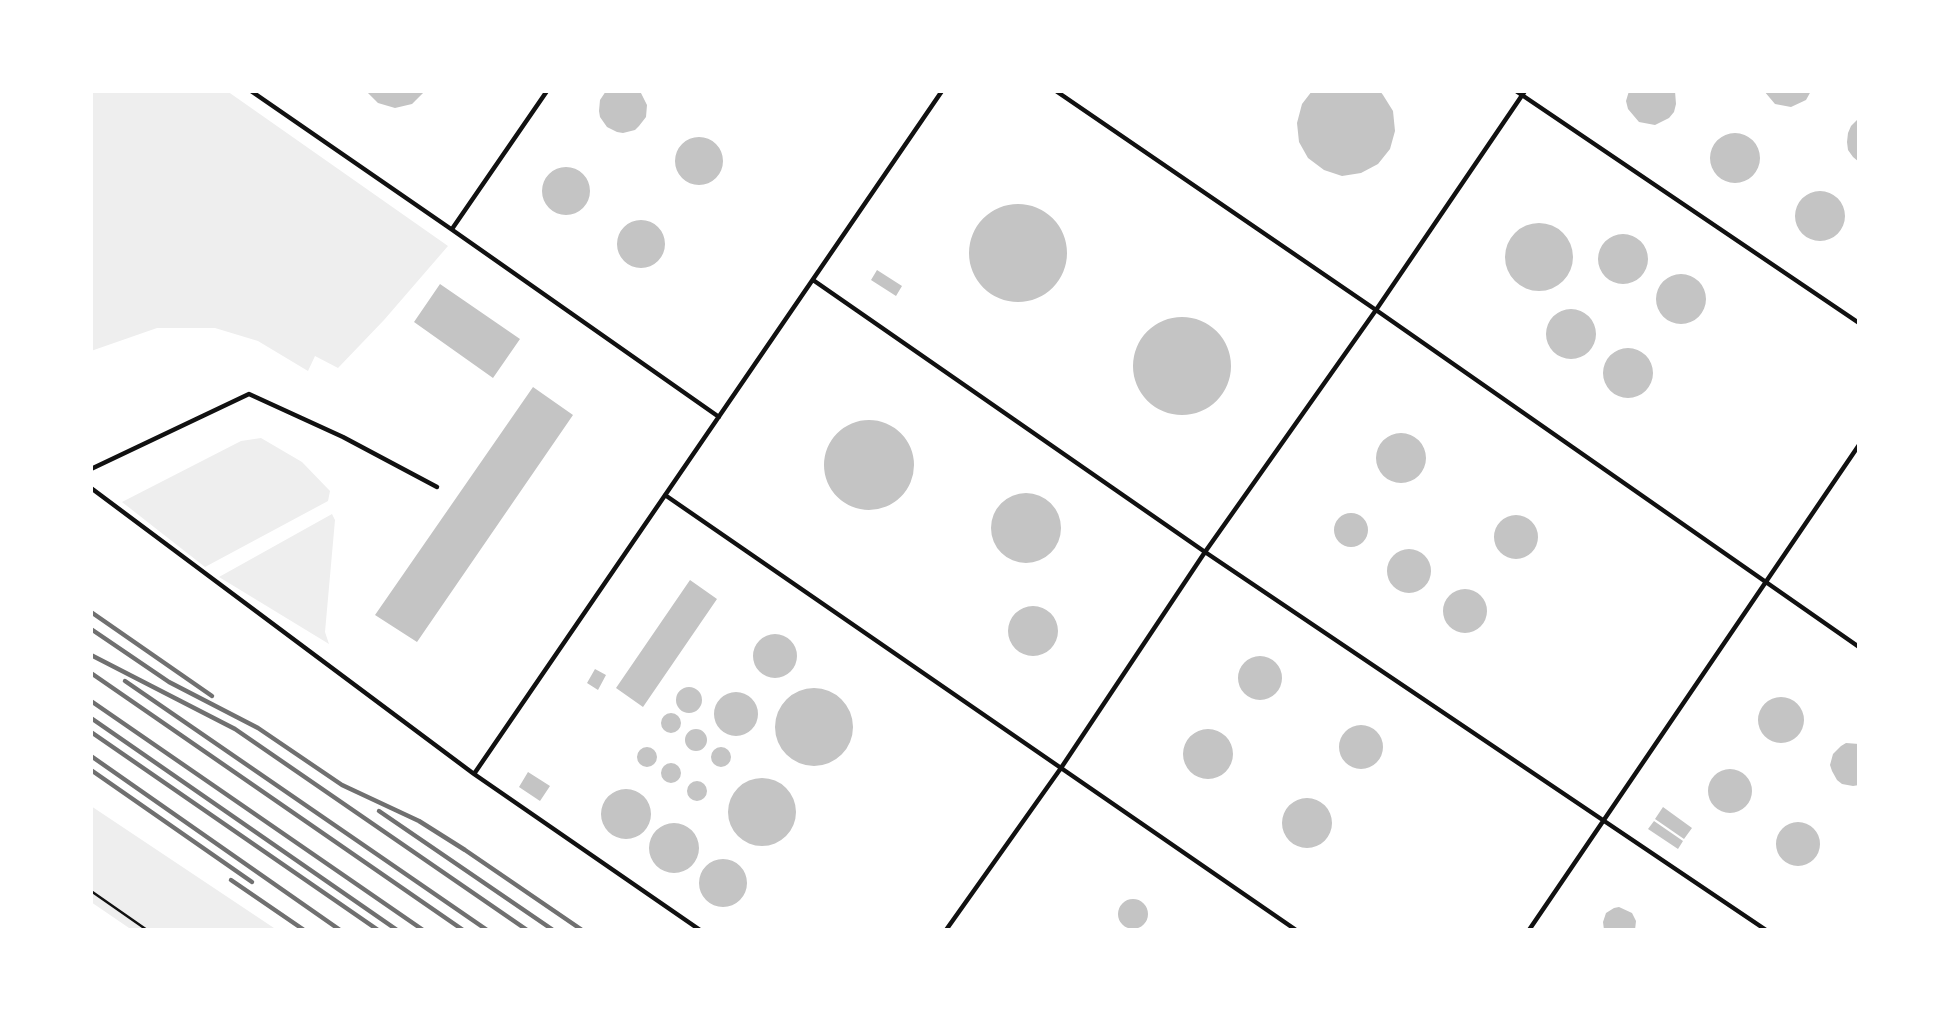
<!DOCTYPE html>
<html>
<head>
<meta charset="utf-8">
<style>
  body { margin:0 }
  #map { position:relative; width:1950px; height:1021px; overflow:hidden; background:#fff; font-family:"Space Grotesk",sans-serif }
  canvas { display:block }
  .frame { position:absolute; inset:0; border:93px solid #fff; pointer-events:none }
</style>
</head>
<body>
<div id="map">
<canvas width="1950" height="1021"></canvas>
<div class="frame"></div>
</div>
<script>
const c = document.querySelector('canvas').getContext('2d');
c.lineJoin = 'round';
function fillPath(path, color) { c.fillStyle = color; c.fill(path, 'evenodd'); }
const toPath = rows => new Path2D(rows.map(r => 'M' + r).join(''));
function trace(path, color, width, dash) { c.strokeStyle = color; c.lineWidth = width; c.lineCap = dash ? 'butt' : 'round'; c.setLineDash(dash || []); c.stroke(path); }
fillPath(toPath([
  [91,91,227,91,448,246,384,320,338,368,315,356,308,371,258,341,215,328,157,328,91,351],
  [261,438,302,462,330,491,328,501,205,567,122,502,241,441],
  [332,514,335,520,325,632,329,644,219,577],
  [91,806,277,930,132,930,91,902]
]), '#eee');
fillPath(toPath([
  [366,91,425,91,412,104,395,108,378,103],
  [606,91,640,91,647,105,646,117,639,126,635,130,623,133,617,132,607,127,600,117,599,111,600,100],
  [1312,91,1380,91,1383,95,1393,111,1395,131,1390,149,1378,164,1361,173,1342,176,1324,170,1308,158,1299,142,1297,123,1302,104],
  [1629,91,1675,91,1676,104,1674,112,1669,118,1655,125,1639,122,1628,109,1626,101],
  [1764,91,1811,91,1806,100,1791,107,1775,104],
  [1859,118,1859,162,1853,157,1848,150,1847,142,1848,133,1851,126],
  '1710 158a25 25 0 1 1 50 0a25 25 0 1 1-50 0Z',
  '675 161a24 24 0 1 1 48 0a24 24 0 1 1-48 0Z',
  '542 191a24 24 0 1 1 48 0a24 24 0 1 1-48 0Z',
  '1795 216a25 25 0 1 1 50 0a25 25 0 1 1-50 0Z',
  '969 253a49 49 0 1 1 98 0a49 49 0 1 1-98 0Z',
  '617 244a24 24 0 1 1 48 0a24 24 0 1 1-48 0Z',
  '1505 257a34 34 0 1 1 68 0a34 34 0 1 1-68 0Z',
  '1598 259a25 25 0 1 1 50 0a25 25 0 1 1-50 0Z',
  [877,270,902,286,896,296,871,280],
  '1656 299a25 25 0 1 1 50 0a25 25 0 1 1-50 0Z',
  [440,284,520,339,493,378,414,322],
  '1546 334a25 25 0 1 1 50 0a25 25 0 1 1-50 0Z',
  '1133 366a49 49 0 1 1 98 0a49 49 0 1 1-98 0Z',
  '1603 373a25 25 0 1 1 50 0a25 25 0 1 1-50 0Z',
  [533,387,573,415,417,642,375,615],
  '824 465a45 45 0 1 1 90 0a45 45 0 1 1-90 0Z',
  '1376 458a25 25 0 1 1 50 0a25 25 0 1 1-50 0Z',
  '991 528a35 35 0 1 1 70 0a35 35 0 1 1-70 0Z',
  '1334 530a17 17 0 1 1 34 0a17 17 0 1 1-34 0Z',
  '1494 537a22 22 0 1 1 44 0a22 22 0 1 1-44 0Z',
  '1387 571a22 22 0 1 1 44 0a22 22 0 1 1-44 0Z',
  [690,580,717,599,643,707,616,688],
  '1443 611a22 22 0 1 1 44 0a22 22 0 1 1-44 0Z',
  '1008 631a25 25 0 1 1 50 0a25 25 0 1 1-50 0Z',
  '753 656a22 22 0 1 1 44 0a22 22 0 1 1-44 0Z',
  '1238 678a22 22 0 1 1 44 0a22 22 0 1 1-44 0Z',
  [595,669,606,675,598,690,587,683],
  '676 700a13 13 0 1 1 26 0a13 13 0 1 1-26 0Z',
  '775 727a39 39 0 1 1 78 0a39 39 0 1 1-78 0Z',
  '714 714a22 22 0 1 1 44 0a22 22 0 1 1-44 0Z',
  '1758 720a23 23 0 1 1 46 0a23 23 0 1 1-46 0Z',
  '661 723a10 10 0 1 1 20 0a10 10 0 1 1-20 0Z',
  '1339 747a22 22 0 1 1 44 0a22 22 0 1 1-44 0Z',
  '1183 754a25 25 0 1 1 50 0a25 25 0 1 1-50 0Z',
  '685 740a11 11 0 1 1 22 0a11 11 0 1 1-22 0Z',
  [1846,743,1859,744,1859,785,1853,786,1842,784,1837,780,1832,771,1830,765,1833,754,1841,746],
  '711 757a10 10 0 1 1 20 0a10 10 0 1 1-20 0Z',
  '637 757a10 10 0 1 1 20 0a10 10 0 1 1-20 0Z',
  '661 773a10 10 0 1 1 20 0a10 10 0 1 1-20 0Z',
  '1708 791a22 22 0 1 1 44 0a22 22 0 1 1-44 0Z',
  [528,772,550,786,540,801,519,787],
  '728 812a34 34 0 1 1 68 0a34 34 0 1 1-68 0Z',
  '687 791a10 10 0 1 1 20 0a10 10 0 1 1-20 0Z',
  '601 814a25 25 0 1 1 50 0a25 25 0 1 1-50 0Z',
  '1282 823a25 25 0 1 1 50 0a25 25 0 1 1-50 0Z',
  [1663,807,1692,828,1684,839,1655,819],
  [1654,821,1683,841,1678,849,1648,829],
  '1776 844a22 22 0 1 1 44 0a22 22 0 1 1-44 0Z',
  '649 848a25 25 0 1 1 50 0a25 25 0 1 1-50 0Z',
  '699 883a24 24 0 1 1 48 0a24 24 0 1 1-48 0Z',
  '1118 914a15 15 0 1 1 30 0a15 15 0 1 1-30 0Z',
  [1619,907,1632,913,1636,921,1635,930,1604,930,1603,922,1606,913,1614,908]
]), '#c4c4c4');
trace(toPath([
  [91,891,147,930]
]), '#111', 2.5);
trace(toPath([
  [251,91,451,229,719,417],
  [1056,91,1376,310,1859,647],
  [1516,91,1859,323],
  [452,229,547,91],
  [813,280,1205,552,1766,930],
  [91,469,249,394,343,437,437,487],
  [91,488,474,774,700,930],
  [665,495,1296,930],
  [474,774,942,91],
  [946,930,1061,768,1205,552,1376,310,1525,91],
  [1529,930,1859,445]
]), '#111', 4.5);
trace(toPath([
  [91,612,212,696],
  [91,629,169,682,258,728,342,785,419,821,465,850,582,930],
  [91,655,235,729,527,930],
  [91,673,463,930],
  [125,681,487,930],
  [91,701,423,930],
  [91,718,397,930],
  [91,732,378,930],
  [91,756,340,930],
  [91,770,252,882],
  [379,811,553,930],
  [231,880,304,930]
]), '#707070', 4.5);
</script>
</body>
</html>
